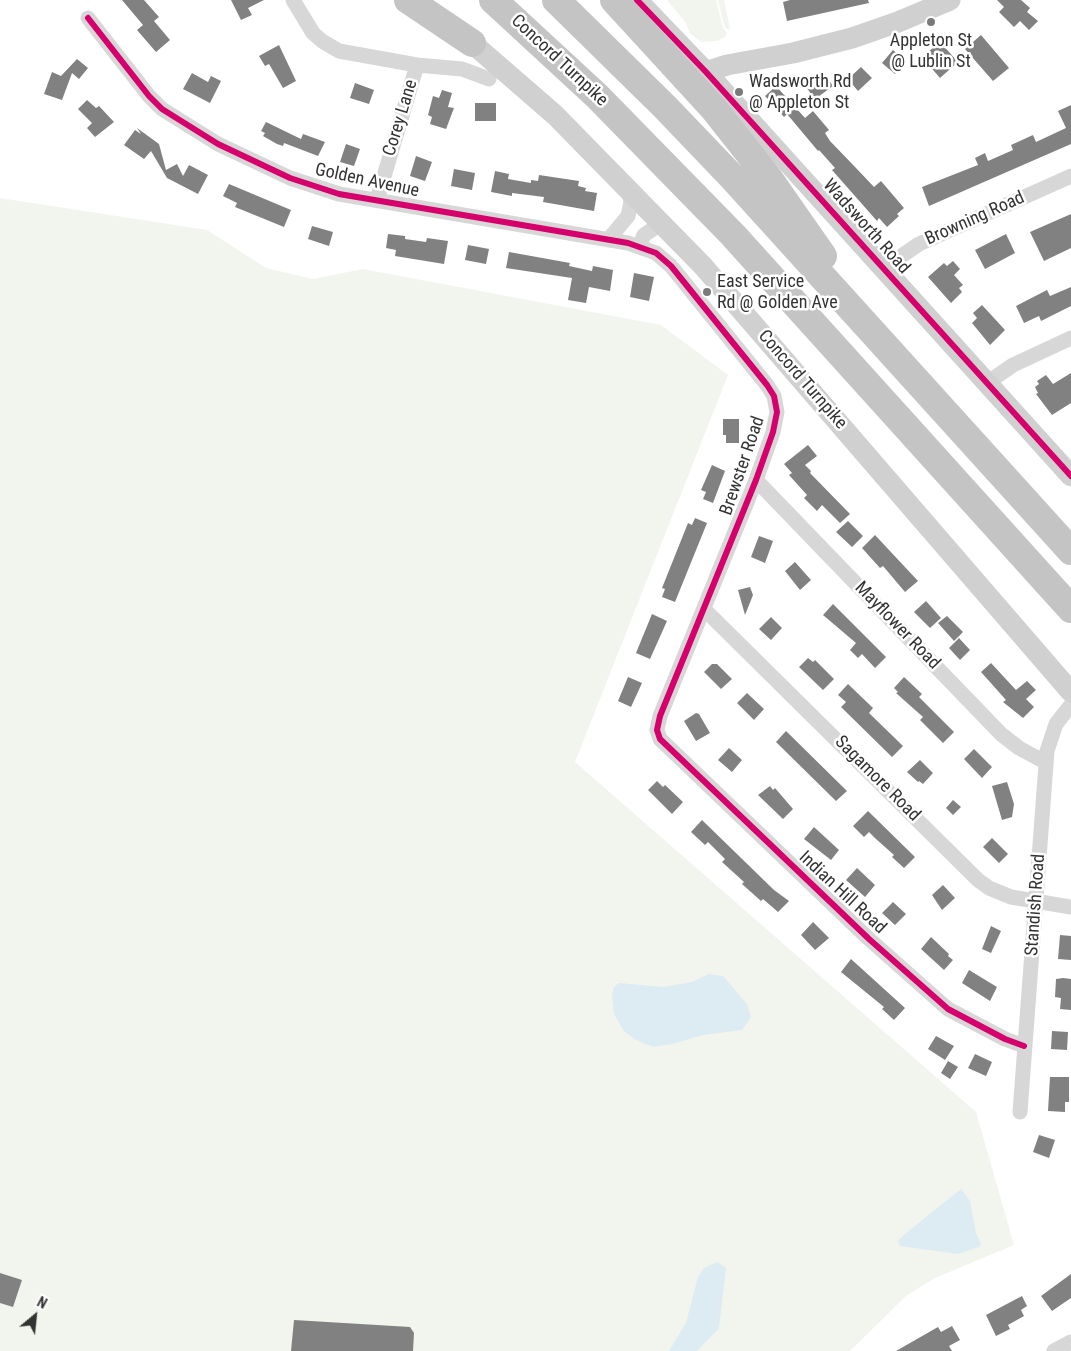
<!DOCTYPE html>
<html>
<head>
<meta charset="utf-8">
<style>
  body { margin:0 }
  #map { position:relative; width:1071px; height:1351px; overflow:hidden; background:#fff; font-family:"Roboto Condensed",sans-serif }
  canvas { display:block }
  .north { position:absolute; left:10px; top:1291px; width:50px; height:50px; -webkit-text-stroke:4px #fff; paint-order:stroke; rotate:28deg; font-size:14px; font-weight:700; line-height:20px; text-align:center; color:#333 }
  .north::after { content:''; display:block; margin:auto; width:18px; height:22px; background:#333; clip-path:polygon(50% 0,100% 100%,50% 72%,0 100%) }
</style>
</head>
<body>
<div id="map">
<canvas width="1071" height="1351"></canvas>
<div class="north">N</div>
</div>
<script>
const c = document.querySelector('canvas').getContext('2d');
c.lineJoin = 'round';
function fillPath(path, color) { c.fillStyle = color; c.fill(path, 'evenodd'); }
const toPath = rows => new Path2D(rows.map(r => 'M' + r).join(''));
function trace(path, color, width, dash) { c.strokeStyle = color; c.lineWidth = width; c.lineCap = dash ? 'butt' : 'round'; c.setLineDash(dash || []); c.stroke(path); }
function drawText(font, color, halo, rows, align = 'center') {
  c.font = font + ' "Roboto Condensed",sans-serif'; c.lineWidth = 5; c.setLineDash([]); c.textBaseline = 'middle'; c.strokeStyle = halo; c.fillStyle = color; for (const [text, x, y, turn = 0] of rows) {
    c.save(); c.translate(x, y); c.rotate((+turn || 0) * Math.PI / 180); c.textAlign = isNaN(turn) ? turn : align; if (halo) c.strokeText(text, 0, 0); c.fillText(text, 0, 0); c.restore();
  }
}
fillPath(toPath([
  [667,0,716,0,723,28,727,33,725,37,717,41,701,42,690,33,686,23],
  [718,0,724,0,730,29,726,29,724,25],
  [0,198,207,230,266,268,313,279,363,269,661,325,728,375,575,762,976,1112,1014,1245,935,1278,906,1296,850,1351,0,1351]
]), '#f1f5ed');
fillPath(toPath([
  [709,974,723,976,747,1004,751,1017,742,1030,703,1035,672,1044,653,1047,636,1040,624,1031,614,1014,612,995,614,987,619,983,663,987,692,982],
  [961,1189,970,1201,976,1233,981,1244,979,1247,958,1254,900,1246,898,1241,905,1234],
  [717,1262,726,1268,719,1328,697,1351,669,1351,686,1323,698,1277,704,1268]
]), '#ddebf3');
fillPath(toPath([
  [122,0,144,0,159,17,154,21,170,40,156,52,137,30,143,25],
  [231,0,264,0,248,8,252,15,241,20],
  [790,0,868,0,869,3,787,21,783,2],
  [997,0,1021,0,1030,8,1027,12,1038,21,1029,30,1020,21,1014,27,999,12,1004,7],
  [981,35,1009,68,993,81,965,49],
  [940,42,958,62,940,78,922,57],
  [279,45,296,81,283,88,269,64,265,66,259,56],
  [893,50,906,61,895,74,882,63],
  [77,59,88,68,79,79,72,73,62,100,44,94,52,72,61,76],
  [861,67,872,78,858,91,848,79],
  [192,73,208,82,211,76,221,81,210,103,183,89],
  [825,74,833,86,815,99,806,87],
  [355,83,374,90,369,104,350,98],
  [776,86,805,118,813,111,829,130,825,133,830,141,856,168,874,187,881,181,904,208,897,214,899,216,887,227,879,218,877,221,832,170,835,168,819,150,818,151,787,114,784,117,765,96],
  [442,90,452,93,448,107,454,108,446,129,430,124,432,117,428,115,433,96,439,98],
  [87,100,96,108,99,106,114,122,95,137,87,128,92,123,78,109],
  [475,103,496,103,496,121,475,121],
  [1071,105,1071,144,929,206,922,187,978,165,975,158,985,153,988,161,1013,150,1011,145,1033,135,1036,142,1066,128,1058,111],
  [266,122,301,139,303,134,325,142,318,156,284,143,283,146,277,144,263,136,265,133,261,131],
  [137,128,159,144,166,170,177,164,183,176,189,165,208,175,198,194,167,178,151,151,144,159,124,145,135,130,141,134],
  [346,144,360,149,354,166,340,162],
  [416,156,432,162,425,181,410,176],
  [454,169,475,173,472,190,451,186],
  [495,171,509,174,508,179,531,183,531,180,538,181,539,175,579,181,578,186,586,188,585,191,597,193,594,211,543,202,544,197,512,193,512,196,491,192],
  [229,184,291,210,284,227,235,207,237,203,223,196],
  [1071,214,1071,248,1044,261,1030,232],
  [312,226,333,232,329,246,308,239],
  [388,234,405,236,405,239,426,242,427,238,448,241,444,264,395,256,396,250,386,248],
  [1006,234,1015,253,985,269,975,250],
  [468,245,489,249,486,264,465,260],
  [509,252,570,263,569,266,592,271,593,266,613,270,610,291,589,287,586,303,568,300,572,278,506,268],
  [953,261,960,269,954,275,963,285,959,288,962,292,951,303,928,277,944,263,947,266],
  [634,273,654,277,649,301,630,297],
  [1071,287,1071,306,1041,321,1039,316,1024,323,1016,306,1047,290,1050,296],
  [982,305,1005,330,990,345,972,323,977,318,973,313],
  [1071,373,1071,403,1052,415,1036,394,1038,393,1035,387,1039,384,1037,381,1046,375,1053,384],
  [723,419,739,419,739,443,726,443,726,435,723,435],
  [808,445,817,456,805,465,811,471,810,473,850,514,840,523,822,505,817,511,804,498,807,495,789,475,792,473,784,464],
  [712,465,725,471,713,503,703,499,706,492,701,490],
  [695,518,707,523,675,602,662,597,665,589,662,588,688,523,692,525],
  [848,521,863,536,852,547,836,532],
  [875,535,918,581,905,592,883,566,880,568,862,548],
  [759,536,773,541,765,563,751,557],
  [795,562,811,580,800,590,785,571],
  [750,587,753,595,745,615,738,590],
  [926,601,941,618,930,628,914,612],
  [833,604,886,657,875,668,862,654,858,658,850,650,856,643,823,615],
  [652,614,667,621,650,659,636,653],
  [947,616,963,632,954,641,938,623],
  [771,617,782,628,771,640,759,629],
  [959,638,970,650,960,660,949,648],
  [808,658,813,662,815,660,834,679,823,690,799,667],
  [991,663,1016,690,1027,681,1036,690,1026,699,1034,707,1023,718,1003,702,1006,700,981,672],
  [712,664,717,664,732,679,721,689,704,672],
  [628,677,642,683,631,707,618,701],
  [904,677,922,694,919,697,954,732,943,743,920,720,923,717,896,693,898,692,894,688],
  [848,684,873,708,869,713,903,746,892,757,841,707,846,702,838,695],
  [747,693,764,709,754,720,737,703],
  [696,713,699,714,710,733,696,741,684,721],
  [786,731,847,791,836,801,776,742],
  [729,748,742,760,732,772,718,760],
  [974,749,992,767,982,778,964,759],
  [920,760,933,773,923,784,919,781,918,782,907,772],
  [657,781,663,787,665,785,683,802,672,814,648,790],
  [1007,782,1014,804,1012,817,1002,820,992,786],
  [770,786,773,790,775,788,793,809,783,819,758,795],
  [953,800,961,807,953,815,946,808],
  [868,811,915,857,904,868,892,857,894,855,876,839,869,832,864,837,853,826],
  [702,820,774,890,789,901,778,912,763,899,761,901,742,884,744,882,722,862,725,859,708,842,705,845,691,832],
  [814,827,839,850,831,860,804,839],
  [992,838,1008,854,999,863,983,847],
  [857,868,875,885,865,897,846,880],
  [943,885,955,898,942,910,932,895],
  [893,902,906,914,895,925,882,913],
  [813,922,829,938,815,950,801,935],
  [991,926,1001,931,991,953,982,949],
  [1060,935,1071,936,1071,960,1058,959],
  [931,937,949,954,948,956,953,960,944,970,921,949],
  [851,959,905,1008,894,1020,882,1009,884,1007,841,972],
  [969,970,997,987,990,1001,962,983],
  [1063,978,1071,979,1071,1010,1060,1009,1061,998,1055,997,1056,979],
  [1052,1031,1068,1032,1067,1050,1051,1049],
  [936,1036,954,1046,945,1060,928,1049],
  [975,1054,992,1062,986,1076,968,1068],
  [948,1061,958,1067,950,1079,941,1073],
  [1050,1077,1069,1077,1069,1102,1065,1102,1065,1112,1048,1111],
  [1039,1135,1055,1140,1049,1158,1033,1152],
  [0,1273,22,1280,13,1307,0,1303],
  [1071,1274,1071,1298,1052,1311,1041,1296],
  [1022,1296,1027,1306,1021,1310,1024,1316,1008,1325,1010,1329,996,1336,986,1315],
  [294,1320,410,1327,414,1333,413,1351,291,1351],
  [952,1326,960,1340,949,1346,952,1351,896,1351,938,1327,941,1332]
]), '#818181');
trace(toPath([
  [293,0,313,33,322,41,339,51,417,65,462,69,489,79],
  [88,18,149,96,162,109,218,144,290,178,339,194,628,243,656,253,671,266,767,385,774,396,777,412,773,432,756,480,660,716,657,730,660,739,869,939,948,1009,1005,1039,1024,1046],
  [377,200,417,65],
  [608,240,628,216,631,202,628,188],
  [639,246,644,235,662,223],
  [884,268,919,244,1071,176],
  [987,383,1013,365,1071,338],
  [756,480,1001,734,1019,748,1045,762],
  [705,610,978,880,989,888,1011,897,1071,907],
  [1020,1112,1047,751,1056,724,1071,705],
  [1054,1351,1071,1342]
]), '#d7d7d7', 15);
trace(toPath([
  [637,0,706,72,1071,476],
  [472,43,555,115,703,266,1071,692],
  [706,72,727,65,793,53,852,38,898,22,950,0]
]), '#d0d0d0', 21);
trace(toPath([
  [408,0,472,43],
  [493,0,597,96,733,235,1071,609],
  [556,0,665,107,733,178,1071,551],
  [614,0,714,109,770,180,823,256]
]), '#c4c4c4', 28);
trace(toPath([
  [637,0,706,72,1071,476],
  [88,18,149,96,162,109,218,144,290,178,339,194,628,243,656,253,671,266,767,385,774,396,777,412,773,432,756,480,660,716,657,730,660,739,869,939,948,1009,1005,1039,1024,1046]
]), '#d6006c', 6);
for (const [x, y, r, color] of [
  [931,22,5,"#7a7a7a"],
  [739,92,5,"#7a7a7a"],
  [707,292,5,"#7a7a7a"]
]) { const dot = new Path2D(); dot.arc(x, y, r, 0, 2 * Math.PI); c.fillStyle = color; c.fill(dot); trace(dot, '#fff', 2); }
drawText('18px', '#333', '#fff', [
  ["Appleton St",931,41,"center"],
  ["@ Lublin St",931,62,"center"],
  ["Wadsworth Rd",749,82],
  ["@ Appleton St",749,103],
  ["East Service",717,282],
  ["Rd @ Golden Ave",717,303]
], 'left');
drawText('18px', '#333', '#fff', [
  ["Concord Turnpike",559,61,43],
  ["Corey Lane",401,118,-73],
  ["Golden Avenue",367,181,12],
  ["Browning Road",975,219,-24],
  ["Wadsworth Road",866,227,48],
  ["Concord Turnpike",802,380,49],
  ["Brewster Road",743,466,-71],
  ["Mayflower Road",897,626,46],
  ["Sagamore Road",877,779,45],
  ["Indian Hill Road",842,893,43],
  ["Standish Road",1036,905,-86]
]);
</script>
</body>
</html>
